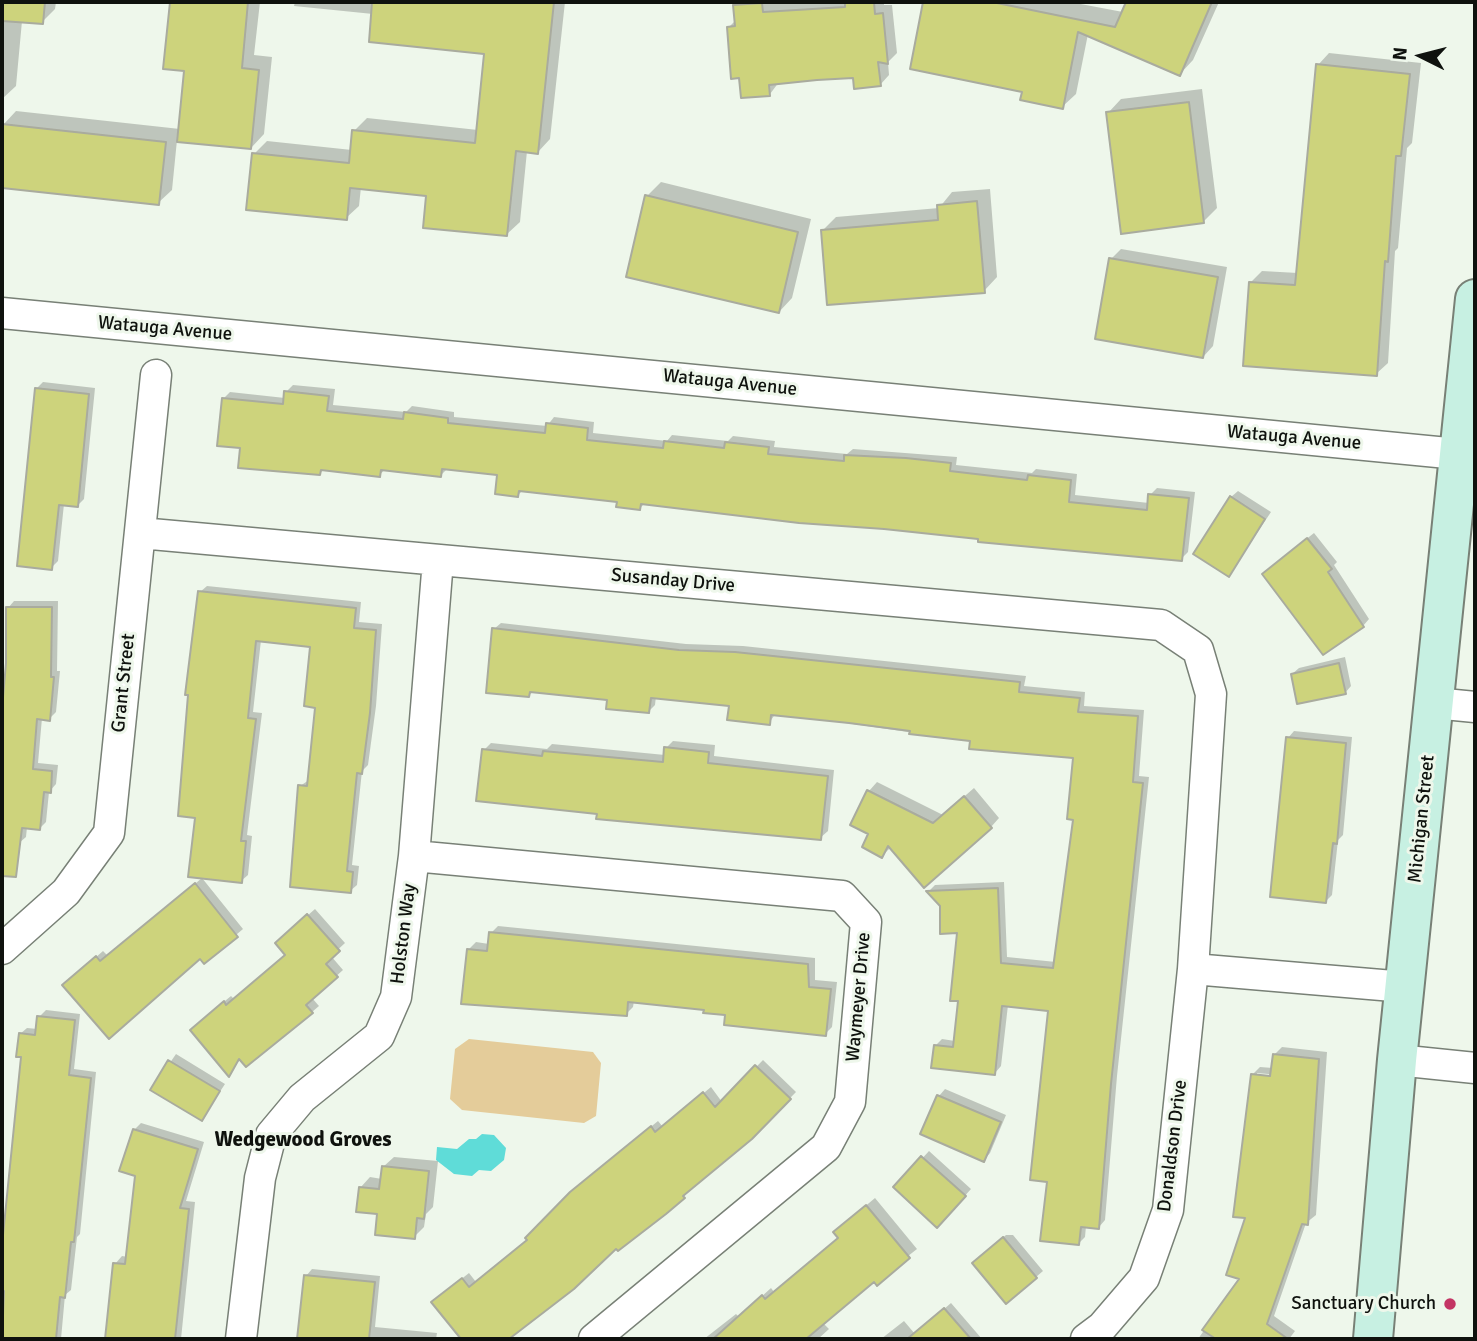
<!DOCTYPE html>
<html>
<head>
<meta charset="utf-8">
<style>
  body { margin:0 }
  #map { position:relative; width:1477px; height:1341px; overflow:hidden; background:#eef7eb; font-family:Signika,sans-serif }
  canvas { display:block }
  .frame { position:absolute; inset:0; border:4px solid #0f120e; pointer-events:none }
  .north { position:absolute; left:1386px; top:21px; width:70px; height:70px; -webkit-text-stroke:5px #eef7eb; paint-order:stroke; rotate:276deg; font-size:19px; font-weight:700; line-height:28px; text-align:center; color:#0f120e }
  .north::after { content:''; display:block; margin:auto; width:24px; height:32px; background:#0f120e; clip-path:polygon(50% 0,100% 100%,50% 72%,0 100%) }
</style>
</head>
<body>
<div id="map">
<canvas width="1477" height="1341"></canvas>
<div class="frame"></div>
<div class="north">N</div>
</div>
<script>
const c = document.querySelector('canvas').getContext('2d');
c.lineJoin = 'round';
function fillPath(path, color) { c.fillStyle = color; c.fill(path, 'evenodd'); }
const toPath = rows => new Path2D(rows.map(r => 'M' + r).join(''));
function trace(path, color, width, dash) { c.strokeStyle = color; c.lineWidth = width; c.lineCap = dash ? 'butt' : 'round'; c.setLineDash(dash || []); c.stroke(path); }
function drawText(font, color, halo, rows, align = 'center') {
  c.font = font + ' Signika,sans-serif'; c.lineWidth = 6; c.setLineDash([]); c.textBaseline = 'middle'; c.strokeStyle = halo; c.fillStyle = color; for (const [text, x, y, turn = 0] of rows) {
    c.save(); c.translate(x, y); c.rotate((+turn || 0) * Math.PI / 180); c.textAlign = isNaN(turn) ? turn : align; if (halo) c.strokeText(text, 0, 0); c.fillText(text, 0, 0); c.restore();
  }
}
fillPath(toPath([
  [469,1039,593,1052,601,1063,596,1116,584,1123,462,1110,450,1099,455,1049]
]), '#e4cc9a');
fillPath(toPath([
  [482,1134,494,1135,506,1148,504,1160,491,1171,479,1170,472,1176,454,1174,436,1160,437,1147,457,1149,469,1139,476,1139]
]), '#5fdcd8');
fillPath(toPath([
  [2,2,56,2,55,9,42,22,22,21,16,86,2,99],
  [172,2,260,2,254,55,272,57,264,134,251,148,177,140,172,190,158,203,2,186,3,125,16,111,180,129,186,70,165,68],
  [295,2,565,2,550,139,538,152,527,151,520,222,507,234,428,194,361,187,359,206,346,218,254,154,267,141,352,150,354,131,367,118,478,130,486,52,373,14,294,6],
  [739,2,884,2,884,5,892,5,897,53,888,62,889,75,880,85,854,76,779,82,770,94,741,76,728,28,736,20,735,6],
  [925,2,1070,2,1123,12,1128,2,1219,2,1193,60,1180,74,1088,34,1076,94,1062,107,1024,90,912,67],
  [1329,53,1421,63,1412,143,1407,148,1398,248,1395,251,1388,363,1376,374,1251,282,1262,271,1298,273,1318,65],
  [1202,89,1217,208,1203,222,1108,113,1121,99],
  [661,182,811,219,792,298,779,312,647,196],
  [990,189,997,277,984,291,823,230,836,217,939,208,952,192],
  [1121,249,1227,267,1213,346,1203,357,1111,259],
  [43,382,95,388,84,499,78,505,64,504,58,561,51,568,36,389],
  [293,385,335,389,333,405,406,412,412,406,454,412,454,417,547,426,554,417,594,422,593,433,667,441,672,435,728,441,733,436,775,441,774,447,847,454,853,449,957,457,956,465,1032,473,1036,469,1077,474,1075,495,1149,503,1150,495,1157,488,1195,492,1188,552,1181,559,645,503,640,508,619,500,523,490,518,495,499,474,448,468,441,475,386,469,379,475,324,469,320,473,242,447,223,399,230,392,285,398,286,392],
  [1238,491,1271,512,1229,575,1231,497],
  [1314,533,1337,562,1334,565,1369,619,1363,626,1271,567],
  [207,586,361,602,359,622,382,624,376,706,368,765,362,771,352,865,359,866,357,885,350,891,300,786,309,780,317,706,312,645,261,640,253,712,262,713,247,835,252,836,248,875,241,881,196,816,200,592],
  [14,601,58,601,57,671,60,671,56,712,49,719,42,718,38,763,58,765,56,784,49,792,46,822,39,829,27,827,26,837,19,843,2,841,2,725,8,663,8,608],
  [501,623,686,644,743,646,1026,676,1024,686,1085,692,1084,706,1144,710,1139,776,1149,777,1117,1076,1105,1220,1099,1227,1086,1226,1085,1237,1078,1244,1049,1181,1050,1009,1008,1005,1001,1066,995,1073,935,1046,942,1039,955,1041,960,1000,959,931,929,891,935,885,1004,882,1007,957,1056,962,1075,819,1075,756,776,713,769,723,731,704,656,696,655,705,649,711,608,699,533,691,528,696,494,629],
  [1345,657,1351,686,1345,693,1292,674,1299,668],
  [1294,731,1352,737,1343,835,1338,840,1332,895,1326,901,1288,738],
  [673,741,715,745,714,756,834,770,828,831,820,838,763,832,760,835,598,818,599,812,484,750,491,743,547,749,552,744,665,755,666,748],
  [877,782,943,815,974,788,999,818,991,827,891,847,882,856,870,833,869,791],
  [202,878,243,929,204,962,200,956,71,979,103,951,108,956],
  [315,909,345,943,331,956,343,970,312,998,319,1006,312,1012,246,1065,241,1058,229,1074,198,1023,231,996,234,999,287,954,283,937],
  [498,926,815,958,815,980,837,982,832,1027,825,1034,727,1013,634,1001,633,1007,626,1014,469,949,476,942,489,944,491,933],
  [46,1010,80,1014,74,1069,96,1072,80,1234,77,1237,71,1290,65,1295,61,1339,2,1339,6,1290,2,1289,2,1261,23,1056,20,1034,27,1028,38,1029,39,1017],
  [1282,1047,1327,1052,1316,1215,1306,1223,1274,1316,1295,1331,1289,1339,1198,1339,1241,1278,1248,1216,1252,1075,1260,1067,1273,1068,1274,1055],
  [1257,1073,1279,1075,1279,1079,1257,1077],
  [176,1054,225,1084,202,1119,152,1089],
  [763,1060,796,1092,751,1138,688,1189,684,1197,617,1246,573,1288,505,1339,463,1339,434,1302,440,1296,469,1273,476,1282,529,1239,579,1185,658,1121,663,1127,711,1087,722,1102],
  [945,1089,1006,1115,990,1153,984,1160,922,1133,939,1096],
  [141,1123,204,1142,186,1201,195,1202,181,1339,106,1339,115,1264,122,1256,128,1257,137,1175,134,1130],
  [929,1151,971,1189,944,1219,896,1187],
  [394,1157,438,1161,433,1207,426,1214,424,1227,414,1237,360,1188,370,1177,382,1179,383,1167],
  [875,1198,917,1249,823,1323,829,1329,818,1339,704,1339,736,1314,739,1317,771,1288,774,1292,840,1237,844,1224],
  [1006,1235,1013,1235,1043,1271,1036,1277,981,1256],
  [312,1269,380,1276,375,1327,437,1333,436,1339,299,1339,306,1276],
  [951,1303,982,1339,881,1339,904,1321,915,1334]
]), '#0003');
const building = toPath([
  [2,2,45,2,43,24,2,21,2,2],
  [170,2,248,2,242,68,259,70,251,149,177,142,184,71,163,69,170,2],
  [372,2,554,2,538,154,516,151,507,236,423,228,426,196,350,188,347,220,246,210,252,153,349,163,352,130,475,143,484,54,369,42,372,2],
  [845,2,874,2,875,14,883,13,888,64,878,62,881,86,854,89,853,78,817,80,769,85,770,96,741,98,739,78,731,79,727,27,735,26,733,5,762,3,763,12,845,7,845,2],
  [923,2,992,2,1115,27,1126,2,1212,2,1180,76,1078,32,1063,109,1020,100,1022,92,910,69,923,2],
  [1316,64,1410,74,1401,156,1396,156,1388,262,1385,261,1377,376,1243,366,1249,282,1295,285,1316,64],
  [1189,102,1204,223,1121,234,1106,112,1189,102],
  [2,124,166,142,159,205,2,188,2,124],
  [645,195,798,232,779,313,626,277,645,195],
  [977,201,985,293,827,305,821,230,938,220,937,205,977,201],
  [1109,258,1218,277,1203,358,1095,339,1109,258],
  [35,388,89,394,78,507,59,505,52,570,17,566,35,388],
  [284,391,329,396,327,411,403,419,404,412,448,418,448,423,545,433,546,423,588,428,587,440,663,448,664,441,724,448,725,442,769,447,768,454,844,461,844,455,906,458,951,463,950,471,1027,480,1028,475,1071,480,1069,502,1147,510,1148,494,1189,498,1182,561,978,542,978,539,884,529,799,523,641,504,640,510,616,507,617,502,519,491,518,497,495,494,497,475,442,469,441,477,381,470,380,477,321,470,320,475,238,468,240,448,217,446,222,398,283,404,284,391],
  [1230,496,1265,519,1229,577,1193,554,1230,496],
  [1307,538,1332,569,1328,572,1364,627,1323,655,1262,574,1307,538],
  [198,591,356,608,354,628,376,630,370,713,362,774,357,773,347,871,353,872,351,893,290,887,298,785,307,786,315,708,304,706,310,647,256,641,248,718,256,719,241,841,246,841,242,883,188,877,195,818,178,816,188,695,185,695,198,591],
  [6,607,52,607,51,677,54,677,50,721,37,719,33,769,52,771,51,793,44,792,40,830,22,828,16,877,2,876,2,709,6,663,6,607],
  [492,628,679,650,735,652,1020,682,1019,692,1080,698,1078,712,1138,716,1133,782,1143,783,1111,1084,1099,1229,1081,1227,1079,1245,1040,1241,1047,1182,1030,1180,1048,1011,1002,1006,995,1075,931,1068,934,1045,953,1047,958,1001,950,1001,957,933,940,934,940,906,926,891,998,888,1001,963,1053,968,1073,820,1067,819,1073,758,969,749,970,741,909,734,910,731,849,723,771,715,770,725,727,720,729,706,651,698,649,713,606,709,607,700,530,692,529,697,486,693,492,628],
  [1339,663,1346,694,1297,704,1291,674,1339,663],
  [1286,737,1346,743,1337,844,1333,843,1326,903,1270,897,1286,737],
  [664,747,709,752,708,763,828,776,821,840,596,819,597,814,476,801,482,749,542,756,543,751,663,762,664,747],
  [867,790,933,823,964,796,992,828,924,888,888,846,882,858,862,847,868,834,850,825,867,790],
  [195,883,238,937,204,964,200,959,109,1039,62,985,96,956,100,961,195,883],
  [307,914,340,951,326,964,338,977,306,1005,313,1013,246,1067,239,1059,229,1077,190,1030,224,1001,226,1005,285,955,275,943,307,914],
  [489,932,808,964,809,987,831,989,826,1036,724,1025,725,1015,703,1013,704,1010,628,1002,627,1016,461,1004,467,949,487,951,489,932],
  [37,1016,75,1020,69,1075,91,1078,74,1242,71,1242,65,1298,60,1297,56,1339,2,1339,4,1291,2,1291,2,1245,21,1057,16,1057,19,1033,35,1035,37,1016],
  [1273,1054,1319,1059,1308,1225,1302,1224,1267,1324,1288,1339,1216,1339,1202,1330,1239,1279,1226,1275,1245,1218,1233,1217,1251,1074,1270,1076,1273,1054],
  [168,1060,220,1091,202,1121,150,1090,168,1060],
  [755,1065,791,1099,752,1139,683,1196,685,1198,666,1214,618,1251,616,1249,574,1289,509,1339,461,1339,431,1302,462,1278,469,1287,527,1240,525,1238,570,1192,651,1126,655,1132,703,1092,715,1107,755,1065],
  [937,1095,1001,1122,984,1162,920,1134,937,1095],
  [133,1129,198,1149,180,1208,189,1209,175,1339,105,1339,113,1263,125,1264,135,1176,119,1171,133,1129],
  [921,1156,966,1196,937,1228,893,1187,921,1156],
  [382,1166,429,1171,424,1219,417,1218,415,1239,375,1235,377,1214,356,1212,359,1187,379,1189,382,1166],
  [866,1205,910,1258,877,1286,874,1282,806,1339,713,1339,762,1295,765,1299,838,1238,833,1232,866,1205],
  [1003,1237,1037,1278,1006,1304,972,1263,1003,1237],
  [304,1275,375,1282,369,1339,297,1339,304,1275],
  [944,1308,971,1339,907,1339,944,1308]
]);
fillPath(building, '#cdd37c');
trace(building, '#a9ab9e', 2);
const street = toPath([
  [2,313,1458,454],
  [140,533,1161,625,1198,650,1211,694,1193,969,1168,1210,1144,1278,1102,1327,1086,1339],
  [1434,703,1475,707],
  [414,856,842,896,866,922,850,1102,826,1147,594,1339],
  [2,949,66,892,109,833,156,375],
  [1193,969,1405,987],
  [1397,1060,1475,1068],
  [241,1339,260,1178,271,1135,302,1098,379,1036,396,997,414,856,438,560]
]);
const secondary = toPath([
  [1373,1339,1397,1060,1475,299]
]);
trace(street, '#788076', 33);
trace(secondary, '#788076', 42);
trace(street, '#fff', 30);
trace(secondary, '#c7f0e2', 38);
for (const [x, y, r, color] of [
  [1450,1304,7,"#c33564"]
]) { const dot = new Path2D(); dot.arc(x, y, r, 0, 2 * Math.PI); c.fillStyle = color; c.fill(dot); trace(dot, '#eef7eb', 2.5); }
drawText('19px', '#0f120e', '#eef7eb', [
  ["Watauga Avenue",165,329,5],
  ["Watauga Avenue",730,383,6],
  ["Watauga Avenue",1294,438,5],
  ["Susanday Drive",673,581,5],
  ["Grant Street",124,683,-84],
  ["Michigan Street",1422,819,-84],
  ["Holston Way",404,934,-83],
  ["Waymeyer Drive",859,997,-85],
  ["Donaldson Drive",1173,1146,-83]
]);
drawText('19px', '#0f120e', '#eef7eb', [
  ["Sanctuary Church",1436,1304]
], 'right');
drawText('bold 21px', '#0f120e', '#eef7eb', [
  ["Wedgewood Groves",303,1140]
]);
</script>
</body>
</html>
